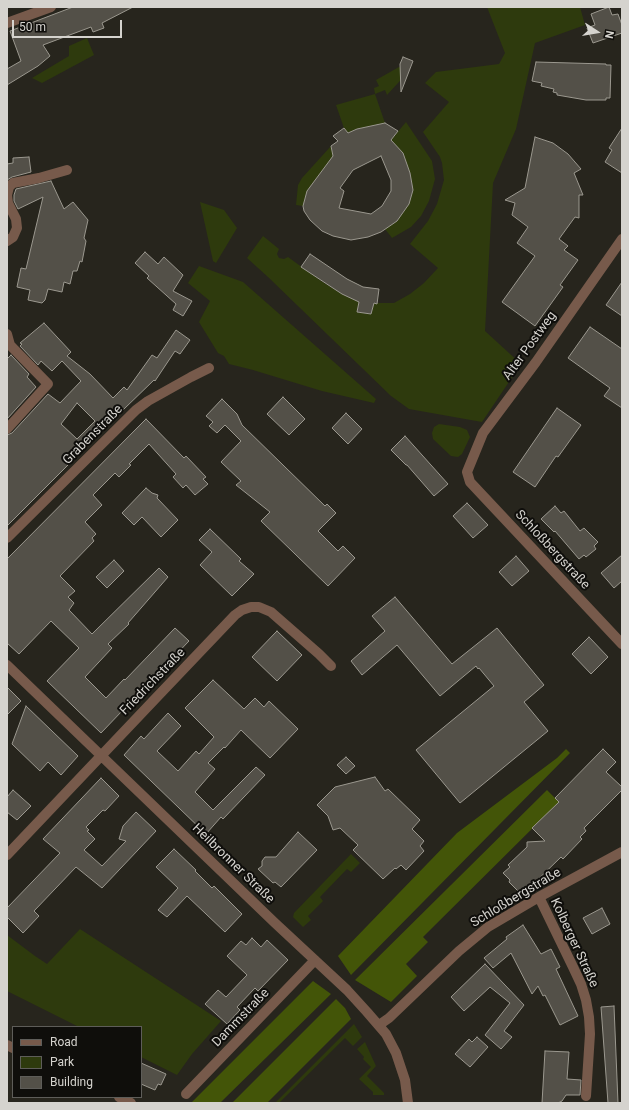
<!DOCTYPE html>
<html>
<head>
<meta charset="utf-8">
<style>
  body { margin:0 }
  #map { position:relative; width:629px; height:1110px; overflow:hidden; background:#27251d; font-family:Roboto,sans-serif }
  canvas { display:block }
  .frame { position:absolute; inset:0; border:8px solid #d5d3ce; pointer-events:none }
  .legend { position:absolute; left:12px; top:1026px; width:130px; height:72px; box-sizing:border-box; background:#0f0e0b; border:1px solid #5e5d59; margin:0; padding:5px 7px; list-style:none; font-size:12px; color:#d5d3ce }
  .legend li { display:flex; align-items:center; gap:8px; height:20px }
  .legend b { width:20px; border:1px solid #5e5d59 }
  .north { position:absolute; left:577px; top:12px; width:40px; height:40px; -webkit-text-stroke:3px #0f0e0b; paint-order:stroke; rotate:102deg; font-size:11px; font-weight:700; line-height:16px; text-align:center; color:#d5d3ce }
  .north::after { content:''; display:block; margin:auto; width:14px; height:18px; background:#d5d3ce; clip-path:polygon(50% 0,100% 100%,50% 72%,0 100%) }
  .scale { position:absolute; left:12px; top:20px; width:110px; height:18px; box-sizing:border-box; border:2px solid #d5d3ce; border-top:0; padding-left:5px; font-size:12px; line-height:14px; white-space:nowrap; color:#d5d3ce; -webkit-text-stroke:3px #0f0e0b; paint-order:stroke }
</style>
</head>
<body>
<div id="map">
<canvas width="629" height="1110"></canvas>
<div class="frame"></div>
<ul class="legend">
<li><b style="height:5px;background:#775a4b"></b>Road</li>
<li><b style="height:11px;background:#2e3a0d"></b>Park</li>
<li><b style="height:11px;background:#535048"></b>Building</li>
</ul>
<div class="north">N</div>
<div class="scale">50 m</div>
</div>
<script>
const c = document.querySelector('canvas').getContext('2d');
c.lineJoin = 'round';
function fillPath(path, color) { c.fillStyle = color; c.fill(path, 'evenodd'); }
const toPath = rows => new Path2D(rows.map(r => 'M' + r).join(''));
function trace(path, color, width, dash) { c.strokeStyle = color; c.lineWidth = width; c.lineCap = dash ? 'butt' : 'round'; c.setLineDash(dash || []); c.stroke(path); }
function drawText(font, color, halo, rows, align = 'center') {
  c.font = font + ' Roboto,sans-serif'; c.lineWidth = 4; c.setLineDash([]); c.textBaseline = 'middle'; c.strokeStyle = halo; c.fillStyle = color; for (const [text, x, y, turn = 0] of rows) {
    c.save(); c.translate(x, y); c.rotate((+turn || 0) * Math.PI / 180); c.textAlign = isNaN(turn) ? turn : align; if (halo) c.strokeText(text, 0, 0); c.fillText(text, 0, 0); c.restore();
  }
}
fillPath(toPath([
  [487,7,580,7,585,25,535,43,516,129,493,183,485,331,521,364,482,422,409,409,391,396,268,277,247,258,263,236,279,249,277,254,279,258,284,259,288,257,321,281,342,294,359,301,357,312,371,314,374,303,394,303,410,294,424,283,438,268,410,244,428,221,437,204,444,180,442,163,440,157,423,132,449,102,425,83,436,72,499,64,505,53],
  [87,38,94,55,42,83,32,78,69,56,69,46],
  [399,67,409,71,387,95,385,90,375,94,385,123,357,129,348,133,344,128,336,105,375,94,374,88,379,86,376,80],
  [406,122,432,161,435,179,429,201,421,216,411,227,392,238,385,229,397,221,409,204,413,190,410,173,403,153,391,140],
  [331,146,333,156,307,191,303,206,296,205,298,185,302,178],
  [200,202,224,210,237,228,216,263,213,261],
  [199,266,243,282,376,399,374,403,322,391,253,370,229,364,224,356,218,353,199,322,210,301,188,283],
  [439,424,460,427,467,430,470,437,462,454,458,457,451,456,433,439,432,433,434,427],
  [351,854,360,863,351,872,347,869,320,897,323,901,308,916,311,920,303,927,293,917,294,913],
  [80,929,221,1021,192,1054,177,1075,141,1057,141,1027,79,1027,7,991,7,935,35,956,47,964],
  [354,1024,362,1037,353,1046,345,1038,279,1103,275,1103],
  [365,1042,376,1066,367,1076,384,1093,384,1095,373,1095,373,1092,359,1079,371,1067,363,1059,364,1057,357,1049]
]), '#2e3a0d');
fillPath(toPath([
  [566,749,570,753,351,975,338,956,457,833,557,758],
  [547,790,559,802,423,937,428,942,406,964,417,976,391,1002,355,980],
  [313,981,331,994,220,1103,191,1103],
  [336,999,345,1008,351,1019,267,1103,232,1103]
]), '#435508');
const building = toPath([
  [73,7,133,7,102,23,104,28,93,32,91,27,43,45,50,56,38,66,7,85,7,69,21,61,10,31,73,7],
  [609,7,612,15,618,14,622,25,622,33,593,43,587,28,595,25,591,14,609,7],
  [403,57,413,61,401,92,400,64,403,57],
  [536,62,606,64,606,65,611,65,610,98,606,98,606,100,586,100,557,95,557,93,553,92,554,89,541,86,542,83,532,81,536,62],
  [385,123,398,131,391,140,403,153,410,173,413,190,409,204,397,221,381,232,368,237,351,240,333,236,322,231,310,220,304,211,303,206,307,191,333,156,331,146,338,141,333,136,344,128,348,133,357,129,385,123],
  [381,156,391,180,391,191,382,206,371,214,339,208,344,191,340,188,353,170,381,156],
  [622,128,622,173,605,162,612,150,609,148,622,128],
  [535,137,553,143,568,154,581,169,574,173,583,195,579,195,579,218,575,217,559,239,568,246,564,250,578,260,560,285,563,287,535,326,502,302,535,256,517,243,528,227,512,215,515,203,505,200,525,188,535,137],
  [29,157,31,172,12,177,7,180,7,164,13,163,13,158,29,157],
  [51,181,64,209,73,202,88,220,84,238,86,241,82,262,80,261,77,271,73,271,70,284,64,282,62,292,48,289,45,300,42,303,28,300,30,290,17,287,21,268,26,269,43,197,18,209,14,201,14,195,16,189,51,181],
  [145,252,158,264,164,257,183,275,173,291,192,301,183,316,173,310,176,304,147,278,149,276,135,263,145,252],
  [310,254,347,279,363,287,379,289,377,304,374,303,371,314,357,312,359,302,342,294,301,267,310,254],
  [622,282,622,316,606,305,622,282],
  [44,323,71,352,67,356,90,374,113,398,124,387,127,390,152,355,157,358,176,330,190,340,180,354,175,351,155,381,154,380,124,409,7,526,7,435,12,433,48,394,60,403,81,381,62,361,52,371,41,361,38,365,20,346,22,344,20,343,44,323],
  [77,403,95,421,77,439,61,424,77,403],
  [590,327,622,349,622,408,604,396,610,388,568,358,590,327],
  [11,355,29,374,27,377,36,387,7,419,7,359,11,355],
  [283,397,305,419,289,435,267,414,283,397],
  [222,399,237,414,242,425,325,506,327,504,336,513,318,531,338,551,343,546,355,558,328,586,261,521,270,512,236,485,241,481,221,462,241,441,225,425,217,433,209,426,213,422,206,416,222,399],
  [557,408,581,425,558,457,556,456,535,487,513,472,557,408],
  [346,413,362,429,348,444,332,428,346,413],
  [146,419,184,458,186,456,206,477,203,479,208,484,195,495,186,485,183,488,173,477,176,474,149,444,129,464,131,465,119,477,115,473,93,495,102,505,85,522,96,534,92,538,94,541,60,576,75,591,68,597,74,603,69,610,92,634,159,568,168,577,128,623,129,624,108,644,112,648,85,677,106,698,124,679,125,680,175,628,189,641,101,733,47,681,79,648,51,621,19,654,7,643,7,559,146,419],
  [405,436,448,484,434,496,407,465,406,465,391,450,405,436],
  [146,488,152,493,158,495,157,498,178,520,161,537,142,517,134,525,122,513,146,488],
  [467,503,488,525,473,538,453,516,467,503],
  [555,506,561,513,564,511,580,531,584,528,598,542,594,546,596,549,586,557,584,555,579,559,555,531,554,532,541,519,555,506],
  [210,529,241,559,239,561,254,574,232,596,200,565,212,552,199,540,210,529],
  [622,555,622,581,614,588,601,573,622,555],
  [516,556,529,571,512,586,499,572,516,556],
  [114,560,124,571,107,588,96,577,114,560],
  [395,597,452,664,497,628,544,685,524,702,548,731,460,803,416,750,494,686,479,668,478,669,476,666,440,696,397,645,362,675,351,661,385,631,372,616,395,597],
  [277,631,302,655,277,681,252,657,277,631],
  [589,637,608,657,591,674,572,654,589,637],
  [213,680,244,709,255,698,264,707,269,701,298,729,270,758,241,730,225,748,224,747,208,763,215,769,195,792,213,810,256,767,265,775,223,819,221,817,206,834,124,755,141,736,144,739,168,713,181,726,157,751,178,771,196,751,199,754,214,737,185,708,213,680],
  [7,687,21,701,7,715,7,687],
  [26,706,78,756,61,775,48,762,40,771,12,744,26,706],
  [603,749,616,762,606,772,622,787,622,790,584,828,586,831,580,837,582,839,563,859,561,857,522,895,509,882,510,880,503,873,510,867,508,865,527,847,527,842,545,841,532,828,559,802,555,798,603,749],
  [346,757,355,766,346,774,337,765,346,757],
  [375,777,385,791,388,789,420,820,412,829,424,841,420,846,424,851,406,870,401,865,396,869,395,868,383,879,353,850,358,845,340,828,333,830,328,816,317,805,335,787,375,777],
  [101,778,119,796,105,811,103,810,86,827,89,830,87,831,95,839,84,850,102,866,126,841,119,839,123,826,136,812,156,831,102,888,76,867,34,911,39,916,23,933,7,917,7,908,60,853,43,839,101,778],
  [13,790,31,806,17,820,7,812,7,797,13,790],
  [298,832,317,850,281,887,275,882,273,883,258,869,262,866,262,861,265,857,276,857,298,832],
  [174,849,196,870,195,871,212,888,214,886,242,914,225,932,187,896,167,917,158,910,178,888,156,867,174,849],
  [602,908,610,924,592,934,583,918,602,908],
  [523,925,541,954,551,949,560,967,556,969,578,1016,560,1025,545,995,543,996,538,986,532,994,511,953,493,968,484,958,507,939,506,937,523,925],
  [252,938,261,947,267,940,288,960,258,991,255,988,237,1007,240,1010,227,1024,205,1004,218,990,226,997,247,975,227,956,241,941,246,945,252,938],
  [485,964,524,1005,504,1031,512,1037,501,1049,485,1035,510,1003,490,987,464,1011,451,997,485,964],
  [614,1006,618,1103,608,1103,601,1007,614,1006],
  [477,1037,488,1047,470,1067,455,1054,469,1039,472,1042,477,1037],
  [545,1051,569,1052,567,1079,581,1080,580,1095,566,1095,562,1101,558,1103,542,1103,545,1051],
  [141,1063,166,1074,161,1085,158,1084,155,1090,141,1084,141,1063]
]);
fillPath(building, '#535048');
trace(building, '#9b988f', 1);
trace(toPath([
  [7,23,51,7],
  [622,239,536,362,483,433,467,472,470,482,622,644],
  [7,241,13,237,17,228,16,219,8,203,7,195,9,187,13,183,39,178,67,170],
  [7,334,10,345,48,384,7,429],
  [7,538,136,410,148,401,191,377,209,368],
  [7,665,275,923,347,990,367,1012,386,1034,396,1053,405,1080,408,1103],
  [7,855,155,699,235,615,242,610,251,607,259,607,271,612,319,654,331,666],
  [539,897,573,967,581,984,586,1000,589,1017,590,1034,586,1096],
  [379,1025,389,1018,459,951,488,927,539,897,622,852],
  [186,1094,315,960]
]), '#775a4b', 10);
trace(toPath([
  [7,1045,13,1048],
  [119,1097,131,1103]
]), '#775a4b', 10);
drawText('13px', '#d5d3ce', '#0f0e0b', [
  ["Alter Postweg",530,346,-54],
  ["Grabenstraße",93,435,-45],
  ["Schloßbergstraße",552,550,47],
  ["Friedrichstraße",153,682,-46],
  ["Heilbronner Straße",233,864,44],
  ["Schloßbergstraße",516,898,-31],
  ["Kolberger Straße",574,943,65],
  ["Dammstraße",241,1018,-46]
]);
</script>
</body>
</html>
